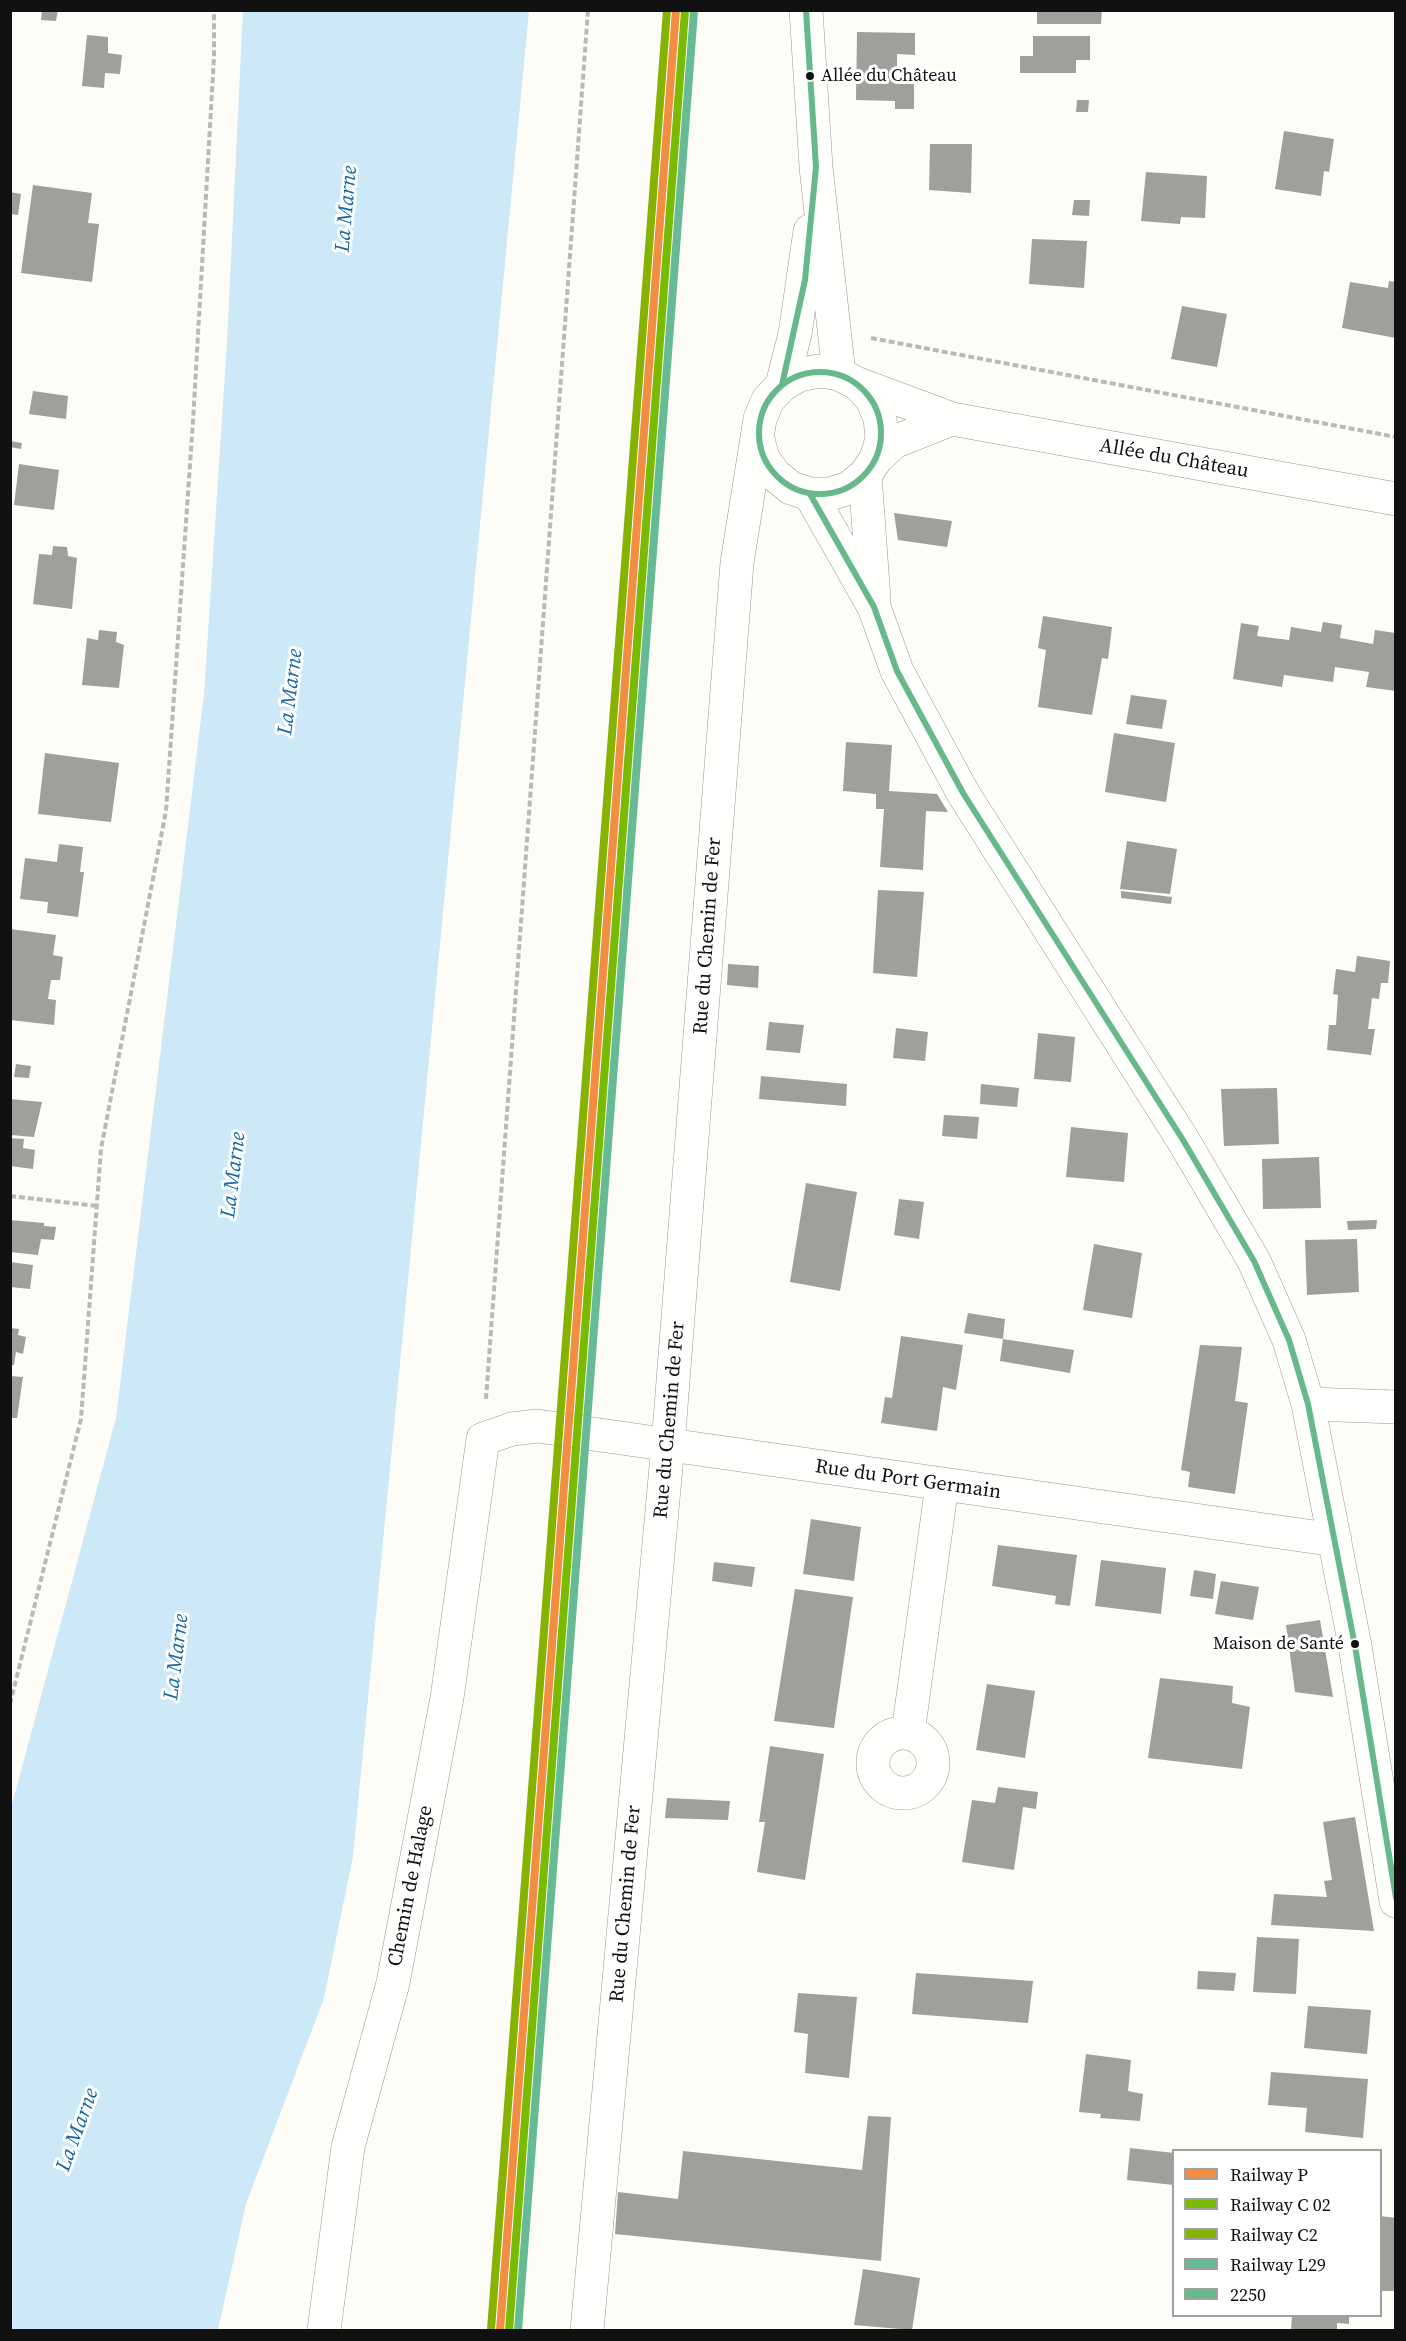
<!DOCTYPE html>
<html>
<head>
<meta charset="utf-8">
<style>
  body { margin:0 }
  #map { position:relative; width:1406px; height:2341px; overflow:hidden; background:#fdfcf7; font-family:"Source Serif 4",serif }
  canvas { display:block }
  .frame { position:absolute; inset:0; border:12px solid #111; pointer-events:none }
  .legend { position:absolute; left:1172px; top:2149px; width:210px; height:168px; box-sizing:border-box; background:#fff; border:2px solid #a0a0a0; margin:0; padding:8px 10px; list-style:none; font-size:18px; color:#111 }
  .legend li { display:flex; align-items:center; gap:12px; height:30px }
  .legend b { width:30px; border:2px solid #a0a0a0 }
</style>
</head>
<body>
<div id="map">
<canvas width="1406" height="2341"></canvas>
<div class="frame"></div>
<ul class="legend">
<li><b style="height:8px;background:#f28e42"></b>Railway P</li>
<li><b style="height:8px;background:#79bb02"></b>Railway C 02</li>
<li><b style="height:8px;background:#86b301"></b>Railway C2</li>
<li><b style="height:8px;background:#67bb94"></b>Railway L29</li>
<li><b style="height:8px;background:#67b98a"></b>2250</li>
</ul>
</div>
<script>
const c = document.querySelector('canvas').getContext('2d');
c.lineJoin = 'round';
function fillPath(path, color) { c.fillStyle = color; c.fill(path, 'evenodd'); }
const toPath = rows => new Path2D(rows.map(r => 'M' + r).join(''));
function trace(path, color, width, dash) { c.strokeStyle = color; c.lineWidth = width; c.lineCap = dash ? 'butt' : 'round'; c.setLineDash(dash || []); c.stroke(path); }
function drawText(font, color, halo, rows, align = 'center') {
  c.font = font + ' "Source Serif 4",serif'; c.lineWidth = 6; c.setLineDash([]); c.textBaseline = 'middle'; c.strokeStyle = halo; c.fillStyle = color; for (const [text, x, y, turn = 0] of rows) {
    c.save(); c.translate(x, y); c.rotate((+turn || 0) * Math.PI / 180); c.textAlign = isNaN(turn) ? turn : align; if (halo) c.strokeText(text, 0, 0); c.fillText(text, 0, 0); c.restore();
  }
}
fillPath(toPath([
  [243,10,529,11,353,1856,324,1998,246,2204,218,2330,11,2330,11,1808,116,1418,204,694,227,342]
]), '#cde8f7');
fillPath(toPath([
  [42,10,58,10,56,21,41,20],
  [1037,10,1102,10,1101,24,1037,24],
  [857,32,915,33,915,55,897,54,897,82,914,83,914,109,895,109,895,101,856,100],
  [87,35,108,37,108,53,122,55,120,74,105,73,104,88,82,86],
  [1033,36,1090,36,1090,60,1076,60,1076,73,1020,73,1020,56,1033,56],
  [1077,100,1089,100,1088,112,1076,112],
  [1284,131,1334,139,1329,172,1324,171,1321,196,1275,189],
  [930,144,972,144,971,193,929,190],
  [1146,172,1207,176,1205,218,1181,217,1180,224,1141,221],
  [33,185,92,193,88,223,99,224,92,282,21,273],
  [10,192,21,194,18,215,10,214],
  [1074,200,1090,200,1089,216,1072,215],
  [1032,239,1087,241,1084,288,1029,284],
  [1389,281,1396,282,1396,338,1342,328,1350,282,1388,288],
  [1182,306,1227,314,1217,367,1171,359],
  [33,391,68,396,66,419,29,414],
  [10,441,22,443,21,449,10,447],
  [19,464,59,470,54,510,14,505],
  [894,513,952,521,947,547,898,540],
  [53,546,67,547,68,556,77,558,72,609,33,604,39,554,52,555],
  [1043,616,1112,627,1108,659,1102,658,1092,715,1038,707,1046,650,1038,648],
  [1323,622,1342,625,1340,638,1373,644,1375,630,1395,633,1396,691,1366,687,1369,672,1335,667,1333,682,1284,675,1282,687,1233,679,1241,623,1259,626,1257,636,1289,640,1291,627,1321,632],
  [99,630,117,632,116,642,124,645,119,688,82,685,87,638,98,640],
  [1131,695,1167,700,1162,729,1126,724],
  [1114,733,1175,743,1166,802,1105,792],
  [846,742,892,745,889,791,937,794,948,812,926,811,923,870,880,867,884,809,876,809,876,794,843,791],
  [45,753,119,763,111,822,38,814],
  [1127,841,1177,849,1170,894,1120,889],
  [59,844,83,847,80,872,84,872,78,917,47,913,48,902,20,899,25,858,57,862],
  [878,890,924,892,917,977,873,973],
  [1121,891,1172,897,1171,904,1121,898],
  [10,929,56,935,53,955,63,957,60,980,51,980,48,999,56,1000,54,1025,10,1020],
  [1357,956,1390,961,1388,983,1381,983,1379,999,1372,998,1368,1029,1375,1029,1371,1055,1327,1050,1329,1025,1336,1025,1338,995,1333,994,1336,969,1355,972],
  [728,964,759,966,758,988,727,985],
  [769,1022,804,1025,800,1053,766,1050],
  [896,1028,928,1032,925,1061,893,1058],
  [1038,1033,1075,1037,1071,1082,1034,1079],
  [16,1064,31,1066,29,1078,14,1077],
  [761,1076,847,1084,846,1106,759,1099],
  [981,1084,1019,1088,1017,1107,980,1104],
  [1277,1088,1279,1144,1224,1146,1221,1089],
  [10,1099,42,1102,34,1137,10,1135],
  [944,1115,979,1117,977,1139,942,1136],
  [1071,1127,1128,1133,1124,1182,1066,1177],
  [10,1138,24,1139,23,1148,35,1150,33,1169,10,1166],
  [1319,1157,1321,1208,1263,1209,1262,1159],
  [806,1183,857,1192,840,1291,790,1282],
  [899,1199,924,1202,919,1239,894,1235],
  [10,1220,44,1223,44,1226,56,1227,54,1240,41,1239,38,1255,10,1252],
  [1377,1220,1376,1229,1348,1230,1347,1221],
  [1357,1239,1359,1292,1307,1295,1305,1240],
  [1094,1244,1142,1253,1132,1318,1083,1310],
  [10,1262,33,1265,30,1289,10,1287],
  [968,1313,1005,1319,1003,1339,964,1333],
  [10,1328,19,1329,18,1335,26,1337,23,1354,16,1352,14,1365,10,1365],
  [901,1336,963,1345,956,1390,943,1387,937,1431,881,1423,885,1397,892,1398],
  [1003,1339,1074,1350,1070,1373,1000,1361],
  [1200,1345,1242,1347,1235,1401,1248,1403,1235,1494,1188,1487,1190,1472,1181,1470],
  [10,1376,23,1377,17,1418,10,1418],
  [811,1519,861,1527,854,1581,803,1574],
  [998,1545,1077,1555,1070,1606,1055,1604,1056,1596,992,1586],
  [1101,1560,1166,1568,1161,1614,1095,1606],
  [714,1562,755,1567,752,1587,712,1581],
  [1194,1570,1216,1574,1213,1599,1190,1596],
  [1221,1581,1259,1587,1253,1620,1215,1614],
  [795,1589,853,1597,834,1728,774,1721],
  [1320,1620,1333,1697,1295,1692,1286,1625],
  [1160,1678,1233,1686,1232,1703,1250,1707,1242,1769,1148,1758],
  [987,1684,1035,1691,1025,1758,976,1750],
  [770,1746,824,1754,805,1880,757,1872,765,1822,759,1822],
  [998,1787,1038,1792,1036,1809,1023,1807,1014,1870,962,1862,972,1800,995,1803],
  [667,1798,730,1801,728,1820,665,1818],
  [1355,1817,1374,1931,1271,1925,1274,1894,1327,1897,1324,1881,1332,1880,1323,1822],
  [1257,1937,1299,1939,1296,1994,1253,1992],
  [1198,1971,1236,1973,1234,1991,1197,1989],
  [916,1973,1033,1981,1028,2023,912,2014],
  [798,1993,857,1997,849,2078,805,2073,808,2034,794,2032],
  [1308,2006,1371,2010,1367,2054,1304,2048],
  [1086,2054,1131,2060,1128,2091,1143,2094,1140,2121,1100,2118,1101,2114,1079,2112],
  [1271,2072,1368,2079,1363,2138,1305,2132,1307,2108,1268,2105],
  [868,2116,891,2117,881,2261,615,2234,618,2192,678,2199,683,2151,862,2170],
  [1130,2148,1174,2153,1174,2185,1127,2180],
  [1380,2216,1396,2218,1396,2291,1380,2291],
  [863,2269,920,2278,912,2330,854,2325],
  [1292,2316,1349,2316,1349,2324,1337,2323,1337,2330,1291,2330]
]), '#a19f9c');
const minor = toPath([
  [806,10,816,167,839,374],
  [858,384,952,419,1396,499],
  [782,385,795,334,810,231],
  [876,459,894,442,952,419],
  [865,475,874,599],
  [810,494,874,607,897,671,963,793,1183,1140,1254,1261,1289,1340,1308,1404,1355,1646,1396,1901],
  [1308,1404,1396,1407],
  '873 1763a30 30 0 1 1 60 0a30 30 0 1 1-60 0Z',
  [908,1733,942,1485],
  [324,2330,348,2147,393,1983,447,1698,483,1439,512,1429,537,1426,1335,1540],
  [587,2330,668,1445,737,563,760,419,768,400,782,385,799,375,819,371,839,374,858,384,872,399,880,418,882,439,876,459,865,475,849,488,830,494,810,494,791,488,775,475,763,459,758,439]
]);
trace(minor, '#979795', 34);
trace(toPath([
  [871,338,1396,437],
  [10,1196,97,1206],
  [486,1399,588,10],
  [10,1704,81,1419,101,1149,166,811,193,421,214,57,214,10]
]), '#b9b9b8', 4, [6, 3]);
trace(minor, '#fffffe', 33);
trace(toPath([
  '759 433a61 61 0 1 1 122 0a61 61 0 1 1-122 0Z',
  [782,385,805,280,816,167,806,10],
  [810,494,874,607,897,671,963,793,1183,1140,1254,1261,1289,1340,1308,1404,1355,1646,1396,1898]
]), '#67b98a', 6);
trace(toPath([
  [500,2330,676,10]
]), '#f28e42', 8);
trace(toPath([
  [509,2330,685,11]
]), '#79bb02', 8);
trace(toPath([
  [491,2329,667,10]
]), '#86b301', 8);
trace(toPath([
  [518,2330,694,11]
]), '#67bb94', 8);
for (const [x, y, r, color] of [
  [810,76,5,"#111"],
  [1355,1644,5,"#111"]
]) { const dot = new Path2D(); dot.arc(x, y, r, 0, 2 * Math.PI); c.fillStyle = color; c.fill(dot); trace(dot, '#fff', 2); }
drawText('18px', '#111', '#fff', [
  ["Allée du Château",821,76],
  ["Maison de Santé",1344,1644,"right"]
], 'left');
drawText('20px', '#111', '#fff', [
  ["Allée du Château",1174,459,10],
  ["Rue du Chemin de Fer",708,936,-86],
  ["Rue du Chemin de Fer",670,1420,-85],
  ["Rue du Port Germain",908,1480,8],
  ["Chemin de Halage",411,1886,-79],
  ["Rue du Chemin de Fer",626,1904,-85]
]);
drawText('italic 21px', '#1768a6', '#fff', [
  ["La Marne",347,209,-85],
  ["La Marne",291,692,-83],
  ["La Marne",234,1175,-83],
  ["La Marne",177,1657,-83],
  ["La Marne",78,2130,-70]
]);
</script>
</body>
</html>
